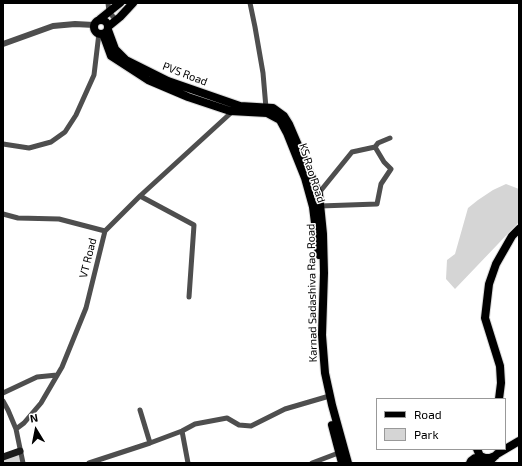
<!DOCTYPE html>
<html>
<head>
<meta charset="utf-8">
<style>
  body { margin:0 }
  #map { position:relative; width:522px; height:466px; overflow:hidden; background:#fff; font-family:"Exo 2",sans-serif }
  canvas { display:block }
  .frame { position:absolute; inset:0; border:4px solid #000; pointer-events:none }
  .legend { position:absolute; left:376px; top:398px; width:130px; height:52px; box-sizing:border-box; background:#fff; border:1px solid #999; margin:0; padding:5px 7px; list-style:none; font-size:12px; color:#000 }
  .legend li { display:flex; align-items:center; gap:8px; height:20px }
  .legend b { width:20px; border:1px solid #999 }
  .north { position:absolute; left:16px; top:410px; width:40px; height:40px; -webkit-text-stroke:3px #fff; paint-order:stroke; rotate:350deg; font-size:11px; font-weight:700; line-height:16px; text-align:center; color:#000 }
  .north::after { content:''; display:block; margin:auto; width:14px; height:18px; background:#000; clip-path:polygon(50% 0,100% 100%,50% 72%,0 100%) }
</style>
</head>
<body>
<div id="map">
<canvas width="522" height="466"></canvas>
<div class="frame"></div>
<ul class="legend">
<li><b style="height:5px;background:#000"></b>Road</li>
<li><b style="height:11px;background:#d5d5d5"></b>Park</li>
</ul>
<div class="north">N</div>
</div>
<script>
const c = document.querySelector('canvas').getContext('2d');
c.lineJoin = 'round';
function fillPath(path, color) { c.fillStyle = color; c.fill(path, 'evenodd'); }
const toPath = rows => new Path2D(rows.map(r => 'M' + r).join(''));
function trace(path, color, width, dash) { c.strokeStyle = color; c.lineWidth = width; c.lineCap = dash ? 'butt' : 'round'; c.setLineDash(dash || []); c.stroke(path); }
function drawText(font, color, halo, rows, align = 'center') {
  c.font = font + ' "Exo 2",sans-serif'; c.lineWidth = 3; c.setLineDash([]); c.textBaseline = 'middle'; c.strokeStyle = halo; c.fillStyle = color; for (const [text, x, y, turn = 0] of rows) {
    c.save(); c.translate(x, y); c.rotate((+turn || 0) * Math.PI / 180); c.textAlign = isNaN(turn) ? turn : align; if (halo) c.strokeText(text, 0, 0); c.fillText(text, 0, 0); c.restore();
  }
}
fillPath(toPath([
  [506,184,519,189,519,222,455,289,446,279,447,260,455,254,468,208,478,200,493,190],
  [19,455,21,463,3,463,3,458]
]), '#d5d5d5');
const primary = toPath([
  [100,19,120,3],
  '94 27a7 7 0 1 1 14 0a7 7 0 1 1-14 0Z',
  [109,26,120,17,133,3],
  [108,30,115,49,126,60,168,81,240,106,273,108,284,116,289,124,319,194,323,234,324,273,322,335,325,373,332,405,348,463],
  [103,34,111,56,148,80,188,97,230,111,267,113,280,120,287,133,305,178,313,207,319,255],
  [499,399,501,383,500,366,485,318,489,284,496,264,512,236,519,229],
  [332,425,342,463],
  [477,449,480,456,485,458,490,458,495,456],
  [470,463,471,461,475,458,478,460,480,463],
  [488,463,497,454,519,441]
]);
trace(primary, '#dbdbdb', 10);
trace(toPath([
  [108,3,109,12,116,20],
  [250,3,255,27,263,73,266,108],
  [3,144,29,148,51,142,65,132,76,115,94,75,99,33],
  [318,194,352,152,375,147,378,143,390,138],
  [140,196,194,225,189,297],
  [320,206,377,204,381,184,391,169,384,162,375,147],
  [3,214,18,218,59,219,105,231],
  [3,393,37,377,57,375],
  [3,401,8,410,16,429],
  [140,410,150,443],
  [182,431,188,463],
  [23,463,16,429,24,423,41,403,62,367,86,308,105,231,140,196,233,111],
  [89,463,150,443,182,431,195,424,227,418,239,425,251,426,285,409,326,397],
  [312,463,341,452]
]), '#4e4e4e', 5);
trace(toPath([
  [3,44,53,26,75,24,94,25]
]), '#4e4e4e', 6);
trace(toPath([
  [3,457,20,451]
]), '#1b1b1b', 7);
trace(primary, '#000', 8);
drawText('11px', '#000', '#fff', [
  ["PVS Road",185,74,21],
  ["KS Rao Road",312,173,72],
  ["VT Road",88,258,-76],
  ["Karnad Sadashiva Rao Road",312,293,-91]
]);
</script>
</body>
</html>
